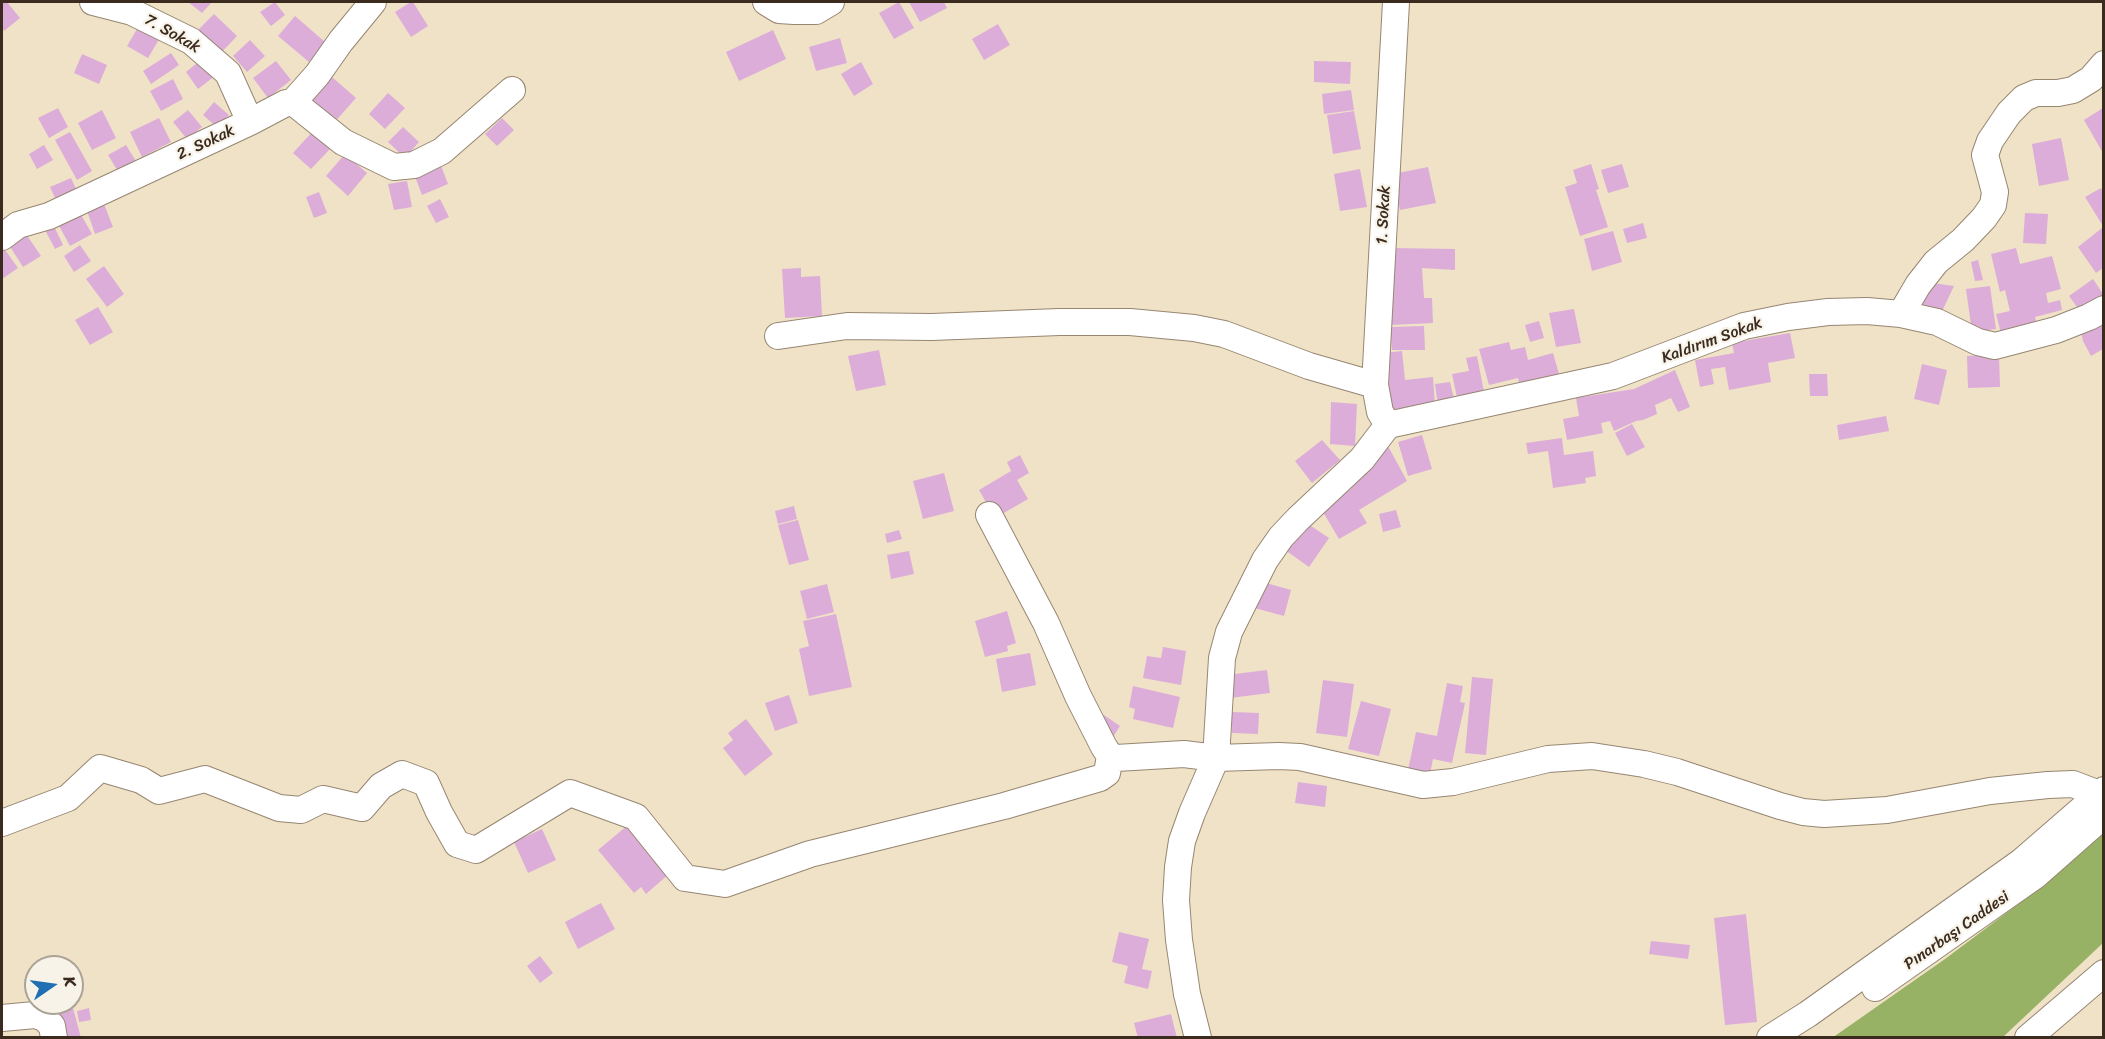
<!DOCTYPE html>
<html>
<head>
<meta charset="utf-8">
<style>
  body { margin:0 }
  #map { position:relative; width:2105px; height:1039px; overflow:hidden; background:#f0e2c6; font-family:Sriracha,sans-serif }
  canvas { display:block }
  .frame { position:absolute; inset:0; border:3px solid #3b2a1e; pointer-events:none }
  .north { position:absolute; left:24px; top:955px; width:60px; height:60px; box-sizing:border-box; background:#f7f3e8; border:2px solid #aca397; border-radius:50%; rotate:77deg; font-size:16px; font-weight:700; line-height:24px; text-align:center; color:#3b2a1e }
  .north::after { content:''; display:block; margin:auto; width:21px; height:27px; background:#1f6fb2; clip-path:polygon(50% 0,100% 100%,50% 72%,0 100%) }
</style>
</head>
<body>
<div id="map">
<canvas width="2105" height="1039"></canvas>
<div class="frame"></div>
<div class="north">K</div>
</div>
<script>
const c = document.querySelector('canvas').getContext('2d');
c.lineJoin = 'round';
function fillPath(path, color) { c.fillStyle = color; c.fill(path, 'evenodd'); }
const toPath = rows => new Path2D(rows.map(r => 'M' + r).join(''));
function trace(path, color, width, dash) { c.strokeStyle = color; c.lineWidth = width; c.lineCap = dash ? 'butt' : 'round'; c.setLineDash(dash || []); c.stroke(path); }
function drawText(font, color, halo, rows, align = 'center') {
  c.font = font + ' Sriracha,sans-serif'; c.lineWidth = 4.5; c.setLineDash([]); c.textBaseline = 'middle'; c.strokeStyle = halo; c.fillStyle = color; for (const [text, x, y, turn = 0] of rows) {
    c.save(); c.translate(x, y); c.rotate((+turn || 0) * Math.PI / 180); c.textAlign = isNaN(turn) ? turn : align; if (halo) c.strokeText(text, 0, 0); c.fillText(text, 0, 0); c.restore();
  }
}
fillPath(toPath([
  [2103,833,2103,943,2003,1037,1832,1038,1945,959,2049,881]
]), '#97b265');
fillPath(toPath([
  [2,2,7,2,20,18,4,31,2,27],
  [188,2,212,2,202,13],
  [275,2,285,15,271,26,260,12],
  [411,2,413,2,428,26,411,37,395,12],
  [899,2,914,28,894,39,879,13],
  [909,2,944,2,947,8,920,22],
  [214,14,237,36,218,56,195,33],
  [295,16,325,42,309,62,278,36],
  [140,24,161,36,148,58,127,46],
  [998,24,1010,45,984,60,972,39],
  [773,30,786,59,739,81,726,52],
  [840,38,847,63,816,71,809,47],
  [250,40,265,56,247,72,233,56],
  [171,53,179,65,151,84,143,71],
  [82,54,107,65,99,84,74,73],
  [202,59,215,76,198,89,186,72],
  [276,61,291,80,268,98,253,78],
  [1314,61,1351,62,1350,84,1314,82],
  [861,62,873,84,854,96,841,74],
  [332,77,356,98,332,125,309,104],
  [173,79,183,99,161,111,150,91],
  [1351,90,1354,110,1324,114,1322,94],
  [388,93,405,108,385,129,369,114],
  [214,102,229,115,218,128,203,115],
  [58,108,68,127,49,138,38,118],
  [2103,108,2103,153,2084,120],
  [102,110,116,138,92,150,78,123],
  [188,110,202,127,187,139,173,122],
  [1354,111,1361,149,1333,154,1327,115],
  [159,118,171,142,142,157,130,132],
  [502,118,514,130,497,146,485,134],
  [403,127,419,142,405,158,388,142],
  [313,131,331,148,311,169,293,153],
  [70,132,92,171,77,180,55,140],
  [2061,138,2069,180,2039,186,2032,144],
  [44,145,53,160,37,169,29,154],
  [126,145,137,163,119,173,108,155],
  [345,154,367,173,348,196,326,176],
  [440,163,448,184,422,195,414,174],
  [1591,164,1599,189,1596,190,1608,227,1580,236,1565,187,1577,183,1573,170],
  [1622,164,1629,187,1608,193,1601,170],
  [1428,167,1436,203,1400,210,1393,174],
  [1360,169,1367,207,1340,211,1334,174],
  [71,178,77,191,56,200,50,187],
  [407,181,412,207,394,210,388,184],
  [2101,188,2103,193,2103,226,2085,197],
  [319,192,327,213,314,218,306,197],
  [440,199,449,217,436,223,427,206],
  [104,204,113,227,95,234,87,211],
  [80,213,92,234,70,246,58,224],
  [2025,213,2048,214,2046,244,2023,243],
  [1643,223,1647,238,1627,243,1623,229],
  [54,226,63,245,55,249,45,230],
  [2102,228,2103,268,2096,273,2078,247],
  [1613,231,1622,262,1592,271,1584,239],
  [26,234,41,256,23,267,9,245],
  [80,245,91,261,74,272,64,256],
  [3,247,18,268,2,279,2,248],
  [1390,248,1455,249,1455,270,1422,268,1424,298,1432,298,1433,323,1390,325],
  [2016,248,2020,264,2052,256,2061,289,2046,293,2048,303,2060,300,2062,310,2035,317,2039,332,2003,341,1996,314,2010,311,2005,290,2000,292,1991,254],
  [1978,260,1983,280,1975,281,1971,262],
  [104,266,124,294,107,307,86,279],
  [801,268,801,277,820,276,822,316,785,318,782,269],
  [2093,279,2103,294,2103,305,2085,318,2069,296],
  [1926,282,1954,286,1937,322,1911,312],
  [1990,286,1996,329,1972,332,1966,289],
  [98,307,113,332,90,345,75,320],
  [1574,309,1581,343,1556,347,1549,313],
  [2103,319,2103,349,2091,356,2083,341,2081,332],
  [1539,321,1544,338,1530,342,1525,325],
  [1424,326,1425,350,1392,350,1390,327],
  [1790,333,1795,358,1768,363,1771,382,1729,390,1725,367,1711,369,1714,384,1700,387,1695,360,1734,353,1732,343],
  [1509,342,1511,350,1525,347,1528,360,1553,353,1561,381,1521,392,1518,378,1489,385,1479,349],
  [879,350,886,385,856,391,848,356],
  [1402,351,1405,380,1433,377,1435,406,1381,411,1375,354],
  [1999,355,2000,387,1968,388,1967,356],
  [1477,356,1485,397,1458,402,1452,374,1469,371,1466,358],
  [1922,364,1947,370,1939,405,1914,399],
  [1675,370,1690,407,1678,412,1671,398,1655,405,1657,414,1643,420,1636,421,1614,431,1610,421,1601,423,1603,433,1567,440,1563,419,1579,416,1576,398,1634,389],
  [1809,374,1827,374,1828,396,1810,396],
  [1450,382,1455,403,1438,406,1435,384],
  [1331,402,1357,404,1355,446,1330,444],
  [1886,416,1889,431,1839,440,1837,425],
  [1632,424,1645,447,1627,456,1615,433],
  [1422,435,1432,469,1408,476,1398,442],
  [1562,438,1564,455,1593,451,1596,476,1585,478,1586,483,1553,488,1548,451,1528,454,1526,443],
  [1322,440,1340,460,1312,483,1295,461],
  [1388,446,1407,481,1359,510,1367,523,1339,539,1320,507,1351,489,1358,464],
  [1020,455,1029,473,1017,480,1028,499,995,518,979,490,1011,471,1007,462],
  [944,473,954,511,923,519,913,481],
  [794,506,797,519,778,524,775,511],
  [1396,510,1401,527,1383,532,1379,514],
  [798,520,809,560,789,565,778,525],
  [1305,522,1329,538,1309,567,1285,550],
  [899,530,902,539,887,543,885,534],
  [909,551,914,574,891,579,887,555],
  [1259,581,1291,590,1284,616,1251,607],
  [827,584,834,612,807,619,800,591],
  [1007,611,1016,643,1007,646,1008,651,985,657,975,621],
  [836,614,852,687,809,696,799,649,809,646,803,621],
  [1163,647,1186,651,1181,685,1143,678,1147,656,1161,658],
  [1030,653,1036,685,1002,692,996,659],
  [1267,670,1270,693,1230,698,1227,675],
  [1472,677,1493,679,1486,755,1465,753],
  [1323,680,1354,684,1347,737,1316,733],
  [1447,683,1463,686,1460,702,1465,703,1452,763,1433,759,1430,774,1408,770,1416,732,1437,736],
  [1133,686,1180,697,1173,728,1133,719,1135,709,1129,707],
  [789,695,798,723,775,731,765,703],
  [1361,701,1391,709,1379,756,1348,749],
  [1232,712,1259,713,1258,734,1232,733],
  [1104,715,1120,726,1110,742,1094,731],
  [746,719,773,754,745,776,723,748,733,740,728,733],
  [1298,782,1327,786,1325,807,1295,803],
  [628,825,669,874,646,894,641,887,634,893,598,850],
  [542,829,556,860,528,873,514,842],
  [601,903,615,929,578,949,565,922],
  [1746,914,1757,1022,1725,1025,1714,918],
  [1119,932,1149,939,1142,969,1152,971,1148,989,1124,983,1128,966,1112,962],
  [1651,941,1690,945,1688,959,1649,954],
  [540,956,553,973,540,983,527,966],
  [73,1008,81,1038,52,1038,46,1015],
  [89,1008,91,1020,79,1022,77,1011],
  [1171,1014,1177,1038,1138,1038,1134,1023]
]), '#dcadd9');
const minor = toPath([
  [93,2,132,12,191,41,228,73,250,122],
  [766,2,779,10,794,11,816,11,831,2],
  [293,102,343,142,394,167,414,165,442,151,512,90],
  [2,237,18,225,49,216,250,122,286,103,293,102,317,75,341,41,373,2],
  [1901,314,1918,285,1936,262,1963,240,1984,218,1993,205,1995,192,1985,155,1990,141,2009,113,2024,98,2036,93,2058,93,2073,90,2091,79,2104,64],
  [778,336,847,326,932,327,1059,322,1130,322,1194,328,1224,334,1309,366,1375,385],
  [1388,425,1613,376,1744,326,1788,317,1828,312,1867,311,1901,314,1937,322,1978,342,1995,346,2056,330,2089,317,2104,309],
  [1388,425,1380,412,1375,385,1396,2],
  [989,515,1046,623,1078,696,1104,747,1110,756,1116,758,1184,754,1216,758,1279,756,1300,757,1423,785,1453,782,1548,759,1592,756,1644,764,1677,772,1780,806,1803,812,1824,814,1887,810,1990,791,2048,785,2073,784,2099,794,2104,798],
  [2,823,68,798,100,768,141,780,159,791,205,779,279,808,301,810,323,799,362,808,381,786,402,774,426,783,439,812,457,844,476,850,570,793,636,817,685,878,725,884,810,854,1004,806,1100,778,1107,773,1110,756],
  [1875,988,2036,875,2104,815],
  [2,1018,35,1015,44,1018,52,1026,54,1038],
  [1198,1038,1187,994,1179,940,1176,900,1178,867,1182,841,1192,813,1216,758,1222,658,1229,632,1265,560,1281,537,1298,519,1362,459,1388,425],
  [1770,1038,1808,1014,2021,862,2104,790],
  [2028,1038,2104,973]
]);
trace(minor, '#968672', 28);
trace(minor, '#fff', 26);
drawText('16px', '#3b2a1e', '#f7f3e8', [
  ["7. Sokak",172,34,30],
  ["2. Sokak",206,143,-25],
  ["1. Sokak",1384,215,-87],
  ["Kaldırım Sokak",1712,341,-20],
  ["Pınarbaşı Caddesi",1957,931,-35]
]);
</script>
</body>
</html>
